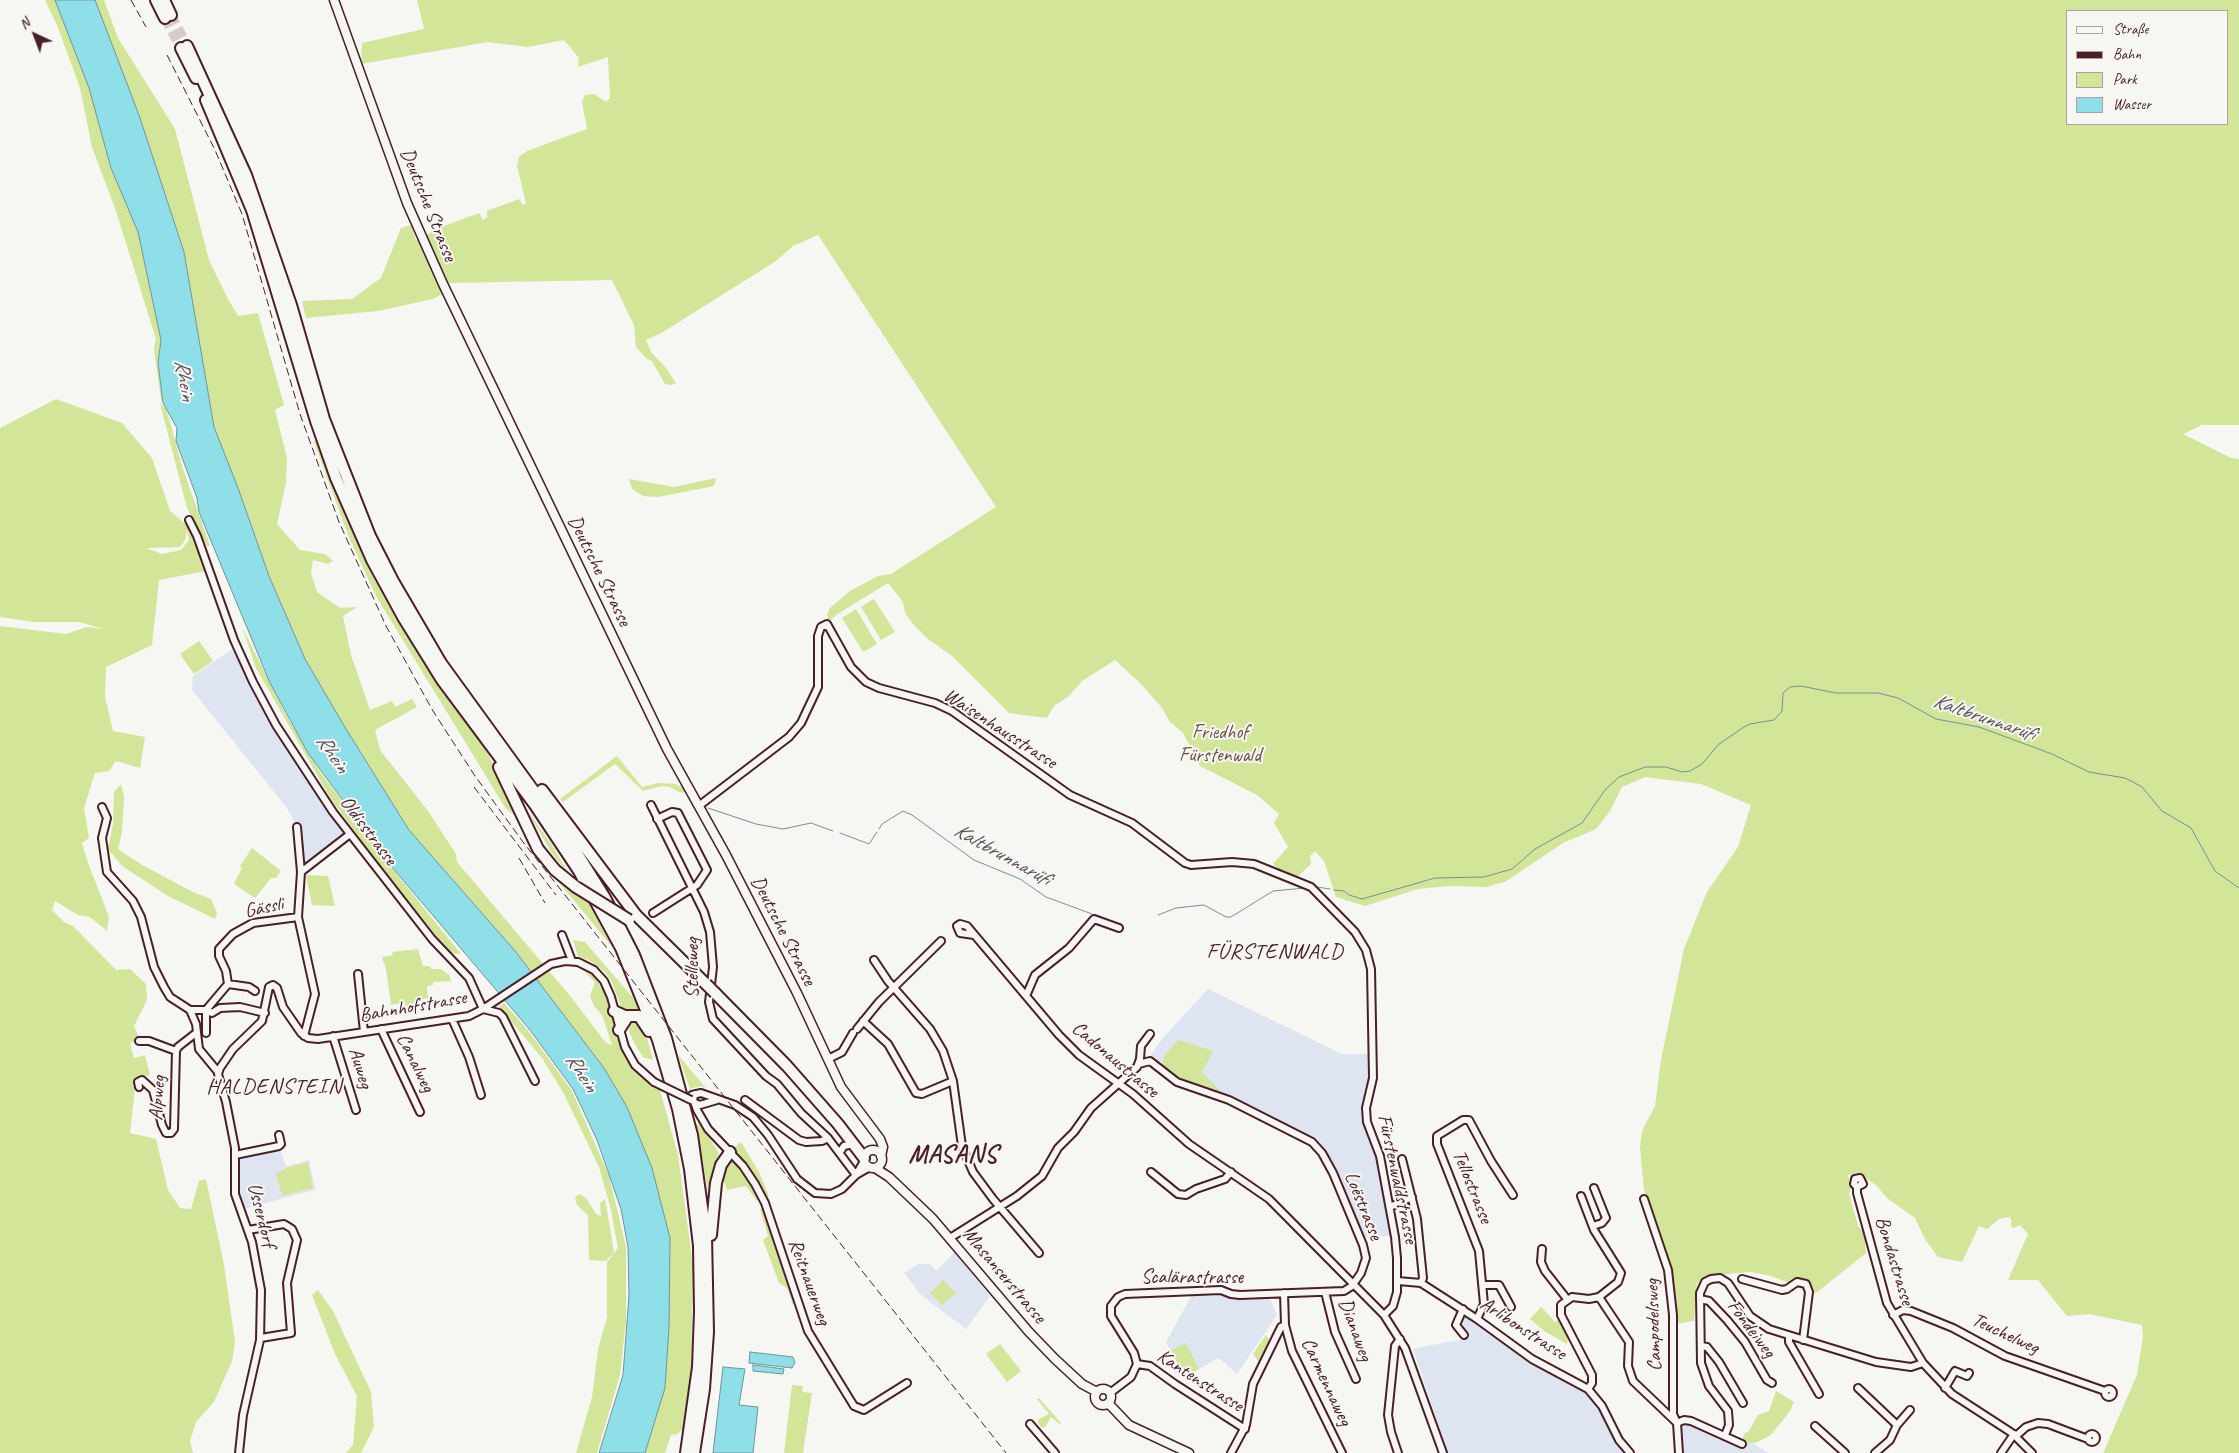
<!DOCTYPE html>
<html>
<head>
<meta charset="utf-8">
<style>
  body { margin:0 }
  #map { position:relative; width:2239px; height:1453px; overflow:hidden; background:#f6f6f2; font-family:Caveat,sans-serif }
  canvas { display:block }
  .legend { position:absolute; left:2066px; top:10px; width:162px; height:115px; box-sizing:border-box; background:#f6f6f2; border:1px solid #b1a0a2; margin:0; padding:6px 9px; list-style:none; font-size:15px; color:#4a1f2b }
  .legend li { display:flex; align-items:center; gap:10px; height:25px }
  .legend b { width:25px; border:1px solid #b1a0a2 }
  .north { position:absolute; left:10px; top:10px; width:50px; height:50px; -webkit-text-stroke:4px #f6f6f2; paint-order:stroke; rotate:317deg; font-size:14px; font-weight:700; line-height:20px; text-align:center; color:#4a1f2b }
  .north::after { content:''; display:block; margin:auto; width:18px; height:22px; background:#4a1f2b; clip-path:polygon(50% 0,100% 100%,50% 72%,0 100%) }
</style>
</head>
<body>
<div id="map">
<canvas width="2239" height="1453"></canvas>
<ul class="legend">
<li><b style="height:6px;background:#f6f6f2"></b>Straße</li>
<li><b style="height:6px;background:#4a1f2b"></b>Bahn</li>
<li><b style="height:14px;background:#d2e599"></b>Park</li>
<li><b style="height:14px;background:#8edfe8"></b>Wasser</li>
</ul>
<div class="north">N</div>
</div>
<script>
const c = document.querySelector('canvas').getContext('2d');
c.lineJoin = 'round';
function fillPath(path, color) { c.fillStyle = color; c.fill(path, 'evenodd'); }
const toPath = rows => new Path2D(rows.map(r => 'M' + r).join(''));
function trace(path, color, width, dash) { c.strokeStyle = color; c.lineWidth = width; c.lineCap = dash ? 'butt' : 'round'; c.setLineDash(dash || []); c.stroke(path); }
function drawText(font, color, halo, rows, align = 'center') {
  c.font = font + ' Caveat,sans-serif'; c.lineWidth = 4; c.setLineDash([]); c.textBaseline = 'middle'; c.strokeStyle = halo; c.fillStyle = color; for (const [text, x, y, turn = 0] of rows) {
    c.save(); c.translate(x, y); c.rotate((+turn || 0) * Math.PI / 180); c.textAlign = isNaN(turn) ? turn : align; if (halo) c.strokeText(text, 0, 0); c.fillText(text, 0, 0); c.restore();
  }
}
fillPath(toPath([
  [234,648,246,678,252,682,346,833,310,864,302,861,297,827,287,808,192,690,193,676],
  [1208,989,1342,1054,1369,1054,1370,1079,1363,1109,1363,1120,1377,1158,1392,1236,1360,1237,1309,1138,1181,1082,1153,1060,1150,1056,1162,1039],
  [280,1148,286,1167,309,1160,315,1190,243,1209,238,1190,238,1157],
  [955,1252,990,1296,966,1329,920,1294,904,1273,919,1264,930,1264,936,1271],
  [1219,1294,1229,1298,1269,1297,1277,1315,1237,1374,1219,1358,1184,1377,1166,1342,1192,1295],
  [1454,1309,1538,1368,1585,1392,1600,1410,1617,1444,1624,1453,1448,1453,1413,1349,1463,1339,1453,1325,1456,1315],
  [1685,1423,1733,1444,1749,1441,1768,1453,1683,1453,1680,1428]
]), '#dee5f0');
fillPath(toPath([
  [45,0,55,0,89,88,111,168,138,232,161,340,158,363,163,403,161,400,154,349,156,339,116,211,92,147,80,88,57,25],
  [95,0,104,0,118,38,175,129,209,260,228,299,238,316,258,313,284,405,275,410,287,458,286,482,277,524,300,550,325,554,333,561,328,564,313,560,311,573,317,592,340,608,357,607,343,616,351,655,370,710,392,701,395,707,412,699,417,707,375,730,380,750,428,811,456,854,457,862,571,997,606,1043,612,1045,602,1015,594,1006,590,996,595,982,581,968,573,967,576,965,584,969,594,976,606,995,618,1040,626,1059,639,1074,660,1090,678,1155,693,1266,691,1370,684,1427,678,1434,671,1435,665,1453,645,1453,665,1388,670,1238,652,1168,627,1107,604,1068,516,952,409,830,346,729,305,659,269,576,238,488,214,427,184,252,139,115],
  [417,0,2239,0,2239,425,2202,425,2183,434,2231,458,2239,459,2239,1453,2103,1453,2137,1375,2143,1336,2142,1325,2089,1314,2067,1316,2038,1280,2008,1280,2028,1234,2020,1225,2014,1228,2011,1226,2011,1219,2008,1217,1999,1219,1987,1229,1979,1226,1962,1262,1938,1257,1925,1239,1915,1218,1887,1198,1876,1185,1858,1173,1848,1175,1851,1189,1849,1193,1858,1226,1864,1233,1866,1253,1816,1293,1771,1276,1750,1272,1706,1276,1697,1284,1694,1321,1674,1324,1672,1275,1644,1190,1640,1147,1642,1131,1655,1106,1661,1060,1684,949,1707,892,1738,847,1751,805,1701,784,1645,777,1622,787,1610,811,1596,829,1563,843,1505,882,1486,887,1449,886,1418,889,1365,906,1336,897,1324,861,1315,851,1310,856,1311,864,1296,878,1283,873,1273,864,1288,847,1274,823,1279,814,1257,795,1200,766,1183,733,1170,722,1162,708,1140,683,1115,660,1082,681,1069,696,1054,706,1047,718,1009,713,952,656,928,639,914,625,905,613,903,602,888,583,836,615,829,622,827,615,830,608,850,591,878,576,891,574,996,507,818,235,793,246,776,261,663,332,646,340,651,352,666,368,676,383,671,385,665,384,652,361,647,359,636,347,634,325,612,280,447,283,442,294,433,299,378,311,306,318,302,301,352,299,381,278,401,228,411,225,416,240,444,226,479,213,483,220,487,217,487,211,519,199,523,205,526,203,517,166,519,157,527,151,587,129,582,102,585,95,594,94,606,102,610,98,608,57,578,67,579,58,564,40,528,47,488,42,361,64,362,43,424,29],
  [2068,11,2228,11,2228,124,2068,124],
  [56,399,122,423,152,458,170,511,187,525,206,571,159,580,152,645,106,667,105,697,113,731,145,737,140,768,116,761,109,771,95,773,84,808,89,838,82,843,88,863,109,917,107,931,90,917,78,915,55,901,52,910,64,922,73,926,116,970,130,969,146,984,147,1000,134,1026,140,1040,130,1043,134,1058,145,1055,150,1075,136,1079,130,1133,156,1139,168,1190,180,1208,191,1209,199,1181,206,1179,224,1265,235,1342,232,1361,214,1402,196,1422,190,1441,193,1453,0,1453,0,626,66,634,87,627,104,629,79,622,33,622,0,617,0,428],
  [187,530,189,540,181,550,162,554,146,548,180,547,185,540],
  [160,403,166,409,172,429,182,466,210,546,207,546,187,508],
  [316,438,363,555,405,631,488,754,518,818,506,809,376,596,348,535,314,442],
  [716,478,714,486,658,497,643,496,632,489,629,479,674,487],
  [874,599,895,632,881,640,861,607],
  [856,609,877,644,863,652,842,618],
  [242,627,286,715,320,772,398,876,461,954,452,953,439,939,373,857,329,796,256,668],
  [199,641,213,661,194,674,180,654],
  [617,756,642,787,658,783,675,784,688,790,690,793,679,792,670,787,661,786,643,791,615,764,563,802,560,799],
  [121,784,124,797,122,832,118,849,142,865,193,892,211,899,217,913,215,919,168,896,122,866,108,849,113,824,114,792],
  [527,810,552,845,570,876,551,852],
  [252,848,281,871,276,878,271,878,255,898,234,884,242,868,240,866],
  [306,875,328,876,335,906,312,905],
  [557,880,563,882,590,900,618,954],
  [573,940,585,942,641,1007,639,1011,622,1010,612,982,605,972,589,960,578,956],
  [418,949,423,966,430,966,431,969,441,969,449,975,451,981,433,982,433,985,427,986,428,998,418,1000,418,1010,406,1010,405,1002,391,1005,386,969,382,957,393,955,392,952],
  [504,1003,530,1033,572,1091,609,1176,626,1247,626,1320,620,1375,597,1453,576,1453,592,1397,598,1349,607,1317,607,1262,618,1248,611,1210,599,1167,564,1094,542,1058,499,1007],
  [627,1021,638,1021,645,1030,653,1060,643,1057,637,1048,630,1034],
  [1178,1040,1213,1051,1202,1072,1224,1095,1181,1082,1162,1067,1164,1056],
  [678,1055,706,1088,701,1086,690,1089],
  [700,1124,719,1153,709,1197,696,1125],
  [741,1142,760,1174,768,1194,771,1207,769,1208,751,1170,734,1148],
  [733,1161,750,1180,760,1199,757,1201,746,1186,727,1190,723,1178,727,1164],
  [308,1162,313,1188,282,1196,276,1174,286,1168],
  [580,1194,586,1198,596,1214,601,1216,600,1203,605,1199,614,1252,606,1261,589,1260,588,1215,577,1205,575,1197],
  [760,1209,765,1209,795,1303,793,1305,787,1288,779,1283,763,1240,768,1236],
  [943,1280,956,1293,942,1305,930,1293],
  [318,1290,333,1311,371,1392,374,1427,361,1453,346,1453,353,1445,357,1396,335,1354,312,1295],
  [1541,1307,1553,1319,1553,1322,1559,1320,1568,1336,1567,1344,1544,1331,1530,1319],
  [1266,1335,1270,1341,1258,1361,1253,1354],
  [1186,1343,1199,1369,1184,1377,1171,1350],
  [1000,1344,1021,1371,1007,1382,986,1354],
  [792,1385,803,1386,802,1392,812,1393,803,1453,784,1453],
  [1776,1391,1794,1402,1790,1411,1771,1435,1755,1443,1742,1442,1744,1434,1749,1431,1758,1415,1769,1411],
  [1039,1398,1061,1423,1059,1424,1051,1417,1045,1427,1042,1428,1038,1423,1039,1419,1049,1414,1037,1399]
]), '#d2e599');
const water = toPath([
  [55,0,95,0,139,115,184,252,214,427,238,488,269,576,305,659,346,729,409,830,516,952,604,1068,627,1107,652,1168,670,1238,669,1328,665,1388,645,1453,599,1453,623,1375,629,1295,628,1247,621,1209,597,1140,573,1089,530,1030,391,866,308,753,270,683,199,512,197,498,176,441,177,428,163,403,158,363,161,340,138,232,111,168,89,88,55,0],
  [750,1352,793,1357,795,1363,792,1368,749,1363,750,1352],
  [753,1365,784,1369,783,1374,753,1371,753,1365],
  [723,1367,745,1369,739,1405,758,1407,753,1453,713,1453,723,1367]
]);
fillPath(water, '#8edfe8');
trace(water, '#73929c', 1);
trace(toPath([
  [708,808,756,824,783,829,811,823,833,831],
  [879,829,882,824,903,811,912,815,974,860,1020,879,1046,897,1092,914],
  [840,833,869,844,877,832],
  [1317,887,1330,889],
  [1334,890,1344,891,1349,895,1362,899,1435,878,1484,877,1512,869,1535,849,1582,823,1605,790,1619,777,1645,767,1666,767,1682,772,1690,771,1702,764,1719,744,1744,727,1750,724,1774,720,1782,711,1783,693,1790,687,1801,686,1836,693,1878,693,1898,698,1936,719,1979,727,2052,754,2089,772,2125,778,2133,782,2142,787,2162,811,2191,828,2215,871,2239,888],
  [1158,915,1176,908,1204,905,1226,917,1231,917,1273,891,1305,888]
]), '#73929c', 1);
trace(toPath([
  [171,15,187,46],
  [165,18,181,48]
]), '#d4cbca', 10, [10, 5]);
const minor = toPath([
  [189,520,197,536,234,640,253,682,276,725,333,812,432,939,469,978,483,1009],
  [651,805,704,912,710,932,713,967,709,1002,713,1019,766,1076,777,1084,801,1113,828,1138,856,1175],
  [700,805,789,737,801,723,818,687,818,636,821,627,827,624,851,667,866,682,879,688,935,703,952,711,1070,795,1132,823,1185,863,1191,865,1232,862,1254,864,1311,887,1355,932,1366,950,1371,969,1373,1078,1366,1108,1367,1122,1380,1156,1395,1237,1397,1258,1397,1292,1393,1306,1384,1315],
  [102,807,107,818,102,838,107,872,133,901,141,917,154,967,164,987,170,997,190,1010,206,1010,206,1033],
  [297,827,301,872,298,917,315,994,304,1036],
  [301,872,350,834],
  [653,913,697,885,707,870,678,813,672,812,657,819],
  [562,935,572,961],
  [974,935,960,933,957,926,960,924,967,926,1059,1035,1079,1055,1133,1094,1189,1144,1269,1199,1384,1315,1405,1348,1443,1453],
  [874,960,888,981,930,1029,943,1051,953,1081,962,1146,973,1172,993,1199,1039,1253],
  [358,974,364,1032],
  [228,984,249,987,255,991],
  [1026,996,1035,975,1069,948,1094,919,1119,928],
  [483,1009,499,1013,503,1017,535,1081],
  [190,1010,196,1024,199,1049,218,1072],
  [265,1013,240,1007,220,1008,212,1013,206,1010,228,984,226,971,219,956,219,949,233,934,253,923,298,917],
  [452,1019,469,1057,481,1095],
  [863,1021,888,1044,916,1093,922,1094,953,1081],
  [381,1029,420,1112],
  [857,1029,879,1002,941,941],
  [333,1036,356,1110],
  [139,1041,149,1041,176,1051],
  [176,1051,178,1047,196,1033],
  [828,1059,842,1052,853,1033],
  [139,1087,138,1082,142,1080,153,1090,162,1125,166,1133,171,1133,174,1129,176,1051],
  [695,1094,693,1099,697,1110,708,1129,743,1166,755,1184,765,1203,808,1331,854,1406,864,1410,907,1383],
  [692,1095,701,1093,735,1105,753,1117,768,1135,797,1179,815,1193,831,1194,842,1189,856,1175,864,1161],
  [745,1100,799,1140,806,1142,822,1141,828,1138],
  [695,1103,700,1105,717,1100],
  [840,1152,844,1146,853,1144],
  [235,1155,279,1146,281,1144,279,1135],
  [1402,1159,1417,1219,1423,1278,1421,1283],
  [1151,1172,1178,1194,1186,1195,1196,1189,1225,1179,1231,1172],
  [856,1175,870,1167],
  [1857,1187,1863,1184,1860,1178,1855,1179,1854,1184,1857,1187,1857,1193,1887,1303,1923,1363,1952,1394,2012,1433,2032,1453],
  [1581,1196,1594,1230,1621,1273,1618,1282,1599,1297,1589,1299,1572,1297,1561,1305,1561,1315,1592,1375,1592,1383,1588,1389],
  [1644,1199,1668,1270,1673,1315,1673,1414,1677,1423],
  [1390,1207,1412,1197],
  [1593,1226,1602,1223,1606,1218,1594,1188],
  [248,1230,284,1224,292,1229,297,1240,287,1283,291,1333,261,1338],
  [950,1238,1017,1196,1042,1176,1058,1148,1074,1132,1091,1108,1137,1067,1140,1059,1141,1046,1150,1034],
  [1542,1249,1541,1262,1545,1271,1567,1299],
  [1742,1279,1782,1290,1787,1289,1797,1282,1806,1284,1809,1292,1803,1340],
  [1398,1281,1421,1283,1477,1319,1532,1359,1588,1389,1602,1406,1619,1440,1630,1453],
  [1483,1285,1499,1285,1511,1307],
  [1325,1292,1335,1332,1356,1379],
  [1284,1293,1285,1325,1292,1351,1342,1453],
  [1599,1297,1629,1342,1628,1366,1633,1381,1676,1422],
  [1700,1299,1709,1301,1727,1320,1745,1342,1767,1380,1772,1383],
  [1463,1309,1456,1325,1464,1335],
  [1893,1315,1903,1310,1911,1311,1953,1328,2005,1356,2105,1391],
  [1477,1319,1484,1304,1479,1251,1437,1144,1437,1136,1463,1120,1469,1120,1491,1161,1513,1195],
  [1789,1336,1789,1342,1819,1394],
  [1701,1346,1707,1347,1719,1362,1743,1403],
  [1137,1364,1150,1366,1175,1384,1245,1429],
  [1858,1388,1897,1425],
  [1945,1388,1955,1371,1967,1376,1969,1373],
  '2105 1393a4 4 0 1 1 8 0a4 4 0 1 1-8 0Z',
  [1110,1393,1131,1377,1137,1364,1134,1353,1111,1316,1111,1306,1118,1297,1125,1294,1221,1290,1231,1294,1240,1295,1344,1291,1352,1286,1361,1273,1366,1258,1363,1245,1333,1173,1322,1153,1312,1142,1229,1100,1177,1082,1150,1061,1139,1064],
  [1677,1423,1684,1420,1691,1421,1742,1444],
  [1677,1423,1679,1453],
  [1030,1424,1055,1453],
  [1815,1426,1845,1453],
  '2088 1438a4 4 0 1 1 8 0a4 4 0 1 1-8 0Z',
  [1725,1435,1729,1425,1728,1411,1709,1386,1701,1363,1700,1293,1705,1282,1711,1279,1720,1278,1728,1283,1750,1316,1769,1329,1876,1362,1911,1367,1923,1363],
  [2016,1436,2026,1427,2038,1423,2048,1424,2088,1439],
  [239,1453,243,1415,260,1340,261,1290,252,1242,235,1194,235,1148,226,1102,218,1074,220,1068,233,1049,262,1021,269,987,273,985,277,988,283,1007,301,1033,308,1038,318,1039,469,1016,483,1009,551,964,565,961,578,962,594,970,604,981,611,997,625,1047,635,1065,654,1082],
  [1231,1453,1246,1425,1253,1384,1281,1327,1285,1325],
  [1398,1453,1391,1432,1388,1415,1395,1346,1400,1339],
  [1875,1453,1890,1440,1897,1425,1910,1410],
  [2001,1453,2014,1434]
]);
const major = toPath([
  [334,0,407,203,443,284,667,749,726,855,797,993,841,1087,880,1139,883,1147,881,1156],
  '864 1159a9 9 0 1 1 18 0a9 9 0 1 1-18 0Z',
  [875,1168,889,1177,933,1219,1029,1332,1055,1359,1082,1384,1097,1392],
  '1095 1397a8 8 0 1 1 16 0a8 8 0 1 1-16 0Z',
  [1108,1403,1129,1425,1189,1453]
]);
const highway = toPath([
  [156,0,165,18],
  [164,0,171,15],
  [187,46,246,175,291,305,324,419,370,536,393,581,441,663,565,834,605,898,634,955,666,1038,692,1135,706,1236,708,1332,704,1389,694,1453],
  [181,48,196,78],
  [206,100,252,210,316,421,336,478,372,560,403,617,442,680,535,805,579,871,621,948,658,1040,678,1109,690,1169,699,1246,700,1311,698,1367,686,1453],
  [499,767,538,849,555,870,576,887],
  [542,790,636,915,706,984],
  [715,993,787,1066,838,1124,864,1158],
  [614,1011,625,1016,639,1016,649,1031],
  [619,1030,628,1016],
  [711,1235,716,1183,721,1165,730,1152]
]);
trace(minor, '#4a1f2b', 10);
trace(major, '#4a1f2b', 11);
trace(highway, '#4a1f2b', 14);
trace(minor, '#f6f6f2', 6);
trace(major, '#f6f6f2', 8);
trace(highway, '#f6f6f2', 10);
trace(toPath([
  [131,0,146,27],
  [167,55,215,150,242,214,300,414,339,522,386,626,433,711,475,776,523,842,1006,1453],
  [474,787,556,895],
  [519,858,545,903]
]), '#4a1f2b', 1, [8, 4]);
const minorBridge = toPath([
  [654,1082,691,1100]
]);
const highwayBridge = toPath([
  [576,887,629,920],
  [706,984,715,993]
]);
trace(minorBridge, '#4a1f2b', 10, []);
trace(highwayBridge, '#4a1f2b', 14, []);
trace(minorBridge, '#f6f6f2', 6);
trace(highwayBridge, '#f6f6f2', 10);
drawText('20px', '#4a1f2b', '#f6f6f2', [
  ["Deutsche Strasse",428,205,68],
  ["Deutsche Strasse",599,571,64],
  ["Waisenhausstrasse",1000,729,33],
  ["Oldisstrasse",368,831,53],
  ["Gässli",264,908,-12],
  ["Deutsche Strasse",783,931,63],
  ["Stelleweg",693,968,-90],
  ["Bahnhofstrasse",413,1007,-10],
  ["Cadonaustrasse",1115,1060,40],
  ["Canalweg",415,1063,64],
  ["Auweg",360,1068,73],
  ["Alpweg",158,1098,-86],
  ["Fürstenwaldstrasse",1397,1179,78],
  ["Tellostrasse",1472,1187,68],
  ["Loëstrasse",1363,1206,68],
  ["Usserdorf",261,1215,76],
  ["Bondastrasse",1894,1261,73],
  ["Masanserstrasse",1004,1276,50],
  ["Scalärastrasse",1192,1278],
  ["Reitnauerweg",809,1282,70],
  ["Campodelsweg",1654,1325,-92],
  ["Arlibonstrasse",1523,1329,33],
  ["Fondeiweg",1751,1329,53],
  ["Dianaweg",1355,1330,70],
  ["Teuchelweg",2005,1334,25],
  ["Kantenstrasse",1200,1381,33],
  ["Carmennaweg",1326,1382,65]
]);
drawText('20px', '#6c5046', '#f6f6f2', [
  ["Friedhof",1220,733],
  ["Fürstenwald",1220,756]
]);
drawText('italic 21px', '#5b4f5a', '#f6f6f2', [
  ["Rhein",184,380,80],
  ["Kaltbrunnarüfi",1984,718,19],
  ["Rhein",332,754,56],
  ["Kaltbrunnarüfi",1002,855,29],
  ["Rhein",581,1073,57]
]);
c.letterSpacing = '1px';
drawText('22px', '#4a1f2b', '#f6f6f2', [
  ["FÜRSTENWALD",1275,952],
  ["HALDENSTEIN",274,1087]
]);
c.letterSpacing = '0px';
c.letterSpacing = '1px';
drawText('bold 25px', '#4a1f2b', '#f6f6f2', [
  ["MASANS",953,1155]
]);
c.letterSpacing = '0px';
</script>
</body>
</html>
